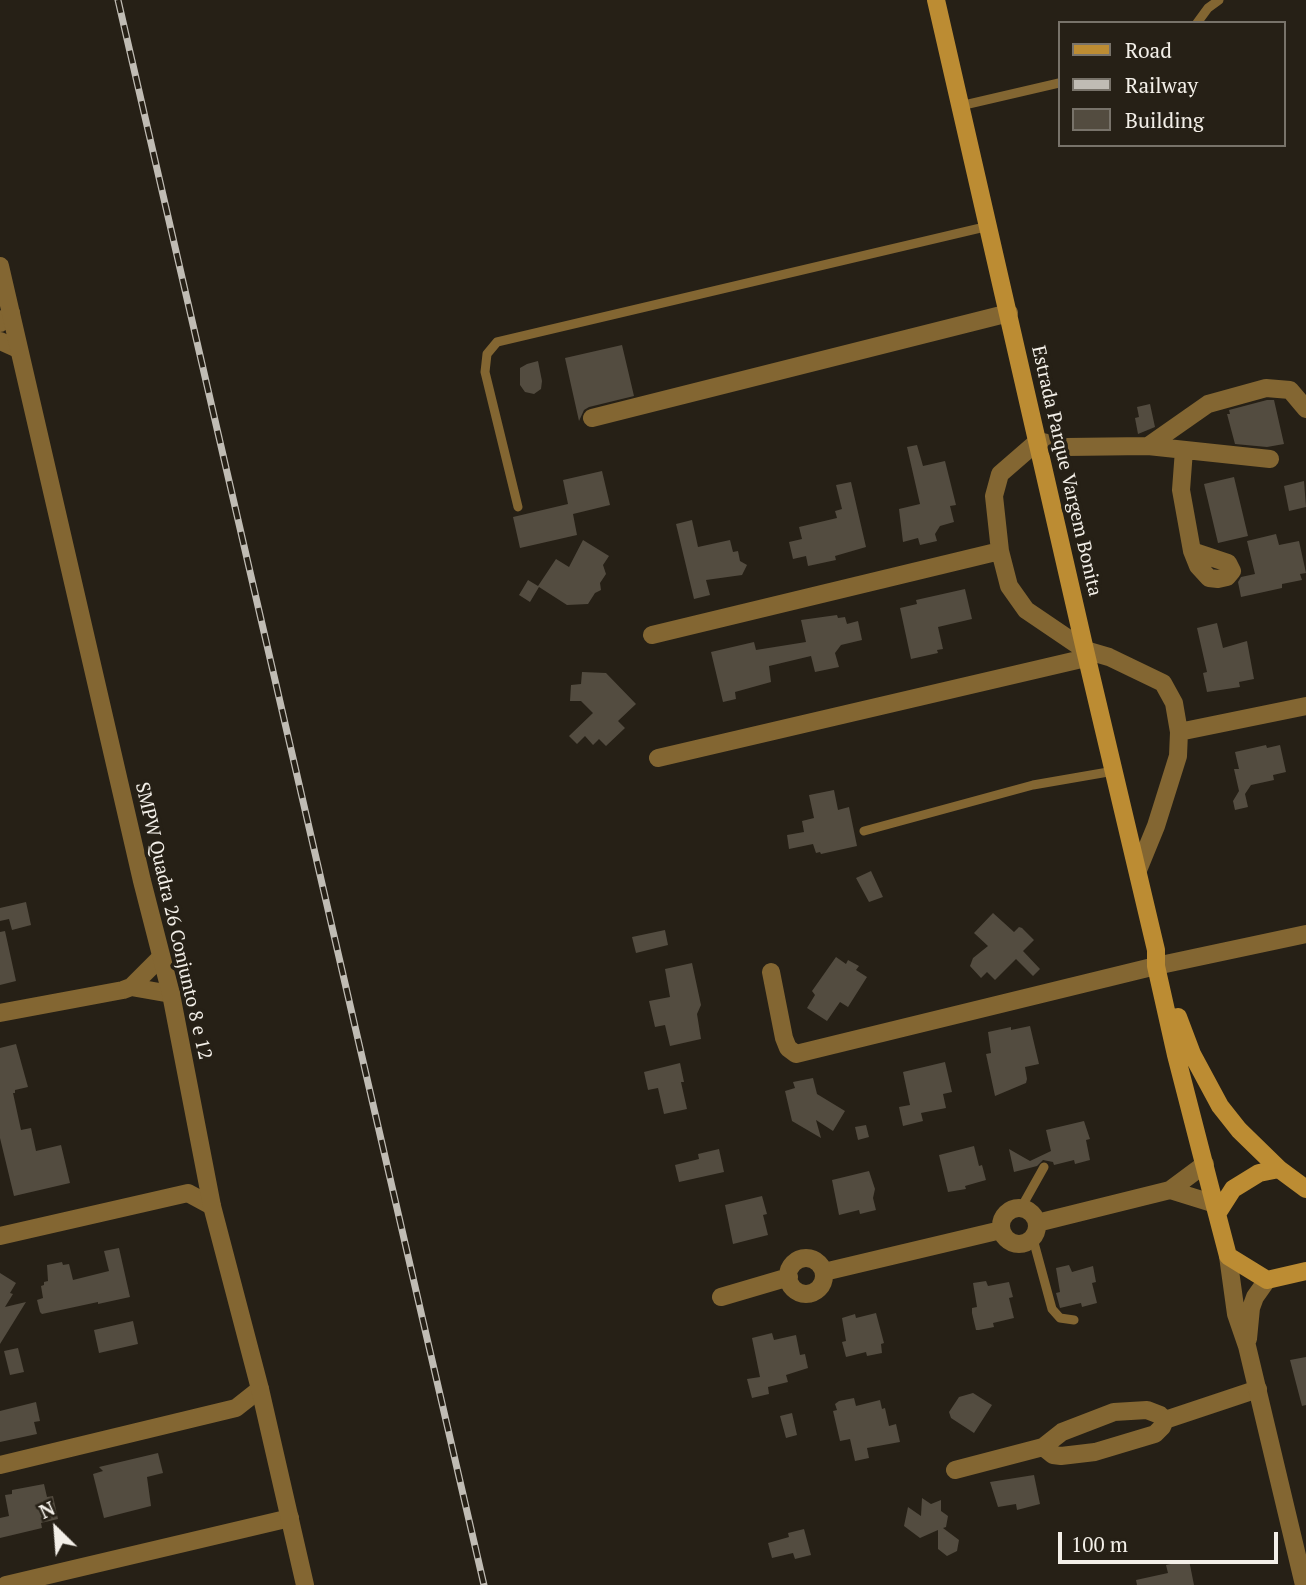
<!DOCTYPE html>
<html>
<head>
<meta charset="utf-8">
<style>
  body { margin:0 }
  #map { position:relative; width:1306px; height:1585px; overflow:hidden; background:#262016; font-family:"PT Serif",serif }
  canvas { display:block }
  .legend { position:absolute; left:1058px; top:21px; width:228px; height:126px; box-sizing:border-box; background:#262016; border:2px solid #78736a; margin:0; padding:9px 12px; list-style:none; font-size:21px; color:#f3efe8 }
  .legend li { display:flex; align-items:center; gap:14px; height:35px }
  .legend b { width:35px; border:2px solid #78736a }
  .north { position:absolute; left:21px; top:1494px; width:70px; height:70px; -webkit-text-stroke:5px #262016; paint-order:stroke; rotate:335deg; font-size:19px; font-weight:700; line-height:28px; text-align:center; color:#f3efe8 }
  .north::after { content:''; display:block; margin:auto; width:24px; height:32px; background:#f3efe8; clip-path:polygon(50% 0,100% 100%,50% 72%,0 100%) }
  .scale { position:absolute; left:1058px; top:1532px; width:220px; height:32px; box-sizing:border-box; border:4px solid #f3efe8; border-top:0; padding-left:9px; font-size:21px; line-height:24px; white-space:nowrap; color:#f3efe8; -webkit-text-stroke:5px #262016; paint-order:stroke }
</style>
</head>
<body>
<div id="map">
<canvas width="1306" height="1585"></canvas>
<ul class="legend">
<li><b style="height:9px;background:#bc8c33"></b>Road</li>
<li><b style="height:9px;background:#c0bcb4"></b>Railway</li>
<li><b style="height:19px;background:#534c40"></b>Building</li>
</ul>
<div class="north">N</div>
<div class="scale">100 m</div>
</div>
<script>
const c = document.querySelector('canvas').getContext('2d');
c.lineJoin = 'round';
function fillPath(path, color) { c.fillStyle = color; c.fill(path, 'evenodd'); }
const toPath = rows => new Path2D(rows.map(r => 'M' + r).join(''));
function trace(path, color, width, dash) { c.strokeStyle = color; c.lineWidth = width; c.lineCap = dash ? 'butt' : 'round'; c.setLineDash(dash || []); c.stroke(path); }
function drawText(font, color, halo, rows, align = 'center') {
  c.font = font + ' "PT Serif",serif'; c.lineWidth = 7; c.setLineDash([]); c.textBaseline = 'middle'; c.strokeStyle = halo; c.fillStyle = color; for (const [text, x, y, turn = 0] of rows) {
    c.save(); c.translate(x, y); c.rotate((+turn || 0) * Math.PI / 180); c.textAlign = isNaN(turn) ? turn : align; if (halo) c.strokeText(text, 0, 0); c.fillText(text, 0, 0); c.restore();
  }
}
fillPath(toPath([
  [622,345,634,396,589,407,584,410,579,421,565,358],
  [538,361,542,381,541,389,534,394,525,392,520,385,520,368,527,364],
  [1267,400,1274,400,1284,444,1267,447,1235,444,1227,414,1230,414,1229,410],
  [1150,404,1155,427,1138,434,1135,418,1139,417,1137,407],
  [917,445,923,466,945,461,956,505,950,506,954,522,940,526,935,534,937,541,920,545,918,538,903,542,899,509,920,504,907,447],
  [602,471,610,505,573,514,577,535,520,548,513,517,568,504,563,480],
  [1234,477,1248,536,1218,543,1204,484],
  [1304,481,1306,507,1289,511,1284,486],
  [851,482,866,547,835,556,836,560,808,566,806,556,793,559,789,542,802,539,799,527,837,518,835,511,842,509,836,485],
  [692,520,698,547,730,540,733,552,738,551,740,561,747,565,742,575,706,580,710,595,694,599,676,524],
  [1276,534,1279,545,1299,541,1306,573,1300,574,1302,580,1282,584,1282,588,1241,597,1238,582,1241,577,1255,574,1247,541],
  [583,540,609,556,603,565,606,574,600,583,601,590,595,593,588,604,567,605,539,587,530,602,519,595,528,580,538,586,556,559,569,567],
  [965,589,972,619,938,627,943,649,937,650,938,653,911,659,900,608,917,604,916,600],
  [837,615,838,618,845,617,847,624,858,621,862,640,841,645,835,653,839,667,815,672,811,656,769,666,771,682,735,692,736,699,723,702,711,652,754,642,756,650,806,642,801,620],
  [1217,623,1223,648,1247,641,1254,679,1239,682,1240,687,1207,692,1203,673,1207,672,1197,628],
  [582,672,606,673,636,704,618,721,625,728,606,746,599,739,593,745,585,736,577,744,569,736,593,713,581,701,570,701,571,685,581,684],
  [1266,745,1267,748,1280,745,1286,772,1273,775,1274,780,1251,785,1245,794,1248,807,1235,810,1233,801,1239,791,1234,769,1239,769,1235,752],
  [834,790,838,810,849,807,857,846,821,854,820,852,816,853,813,844,789,849,787,835,804,832,802,821,814,818,809,795],
  [871,871,883,897,869,902,856,878],
  [26,902,31,925,12,930,9,919,0,921,0,908],
  [993,913,1014,932,1019,927,1022,928,1034,940,1023,951,1040,969,1033,976,1016,959,995,980,987,972,981,978,970,966,973,958,988,946,974,933],
  [665,930,668,945,636,953,632,937],
  [5,931,16,981,0,985,0,932],
  [836,957,846,964,848,960,859,966,856,970,867,977,848,1007,840,1002,827,1021,807,1008,815,995,812,991],
  [692,963,701,1005,697,1014,701,1039,670,1046,665,1025,655,1027,649,1001,670,997,665,969],
  [1030,1026,1039,1064,1025,1067,1027,1079,1026,1083,995,1096,986,1054,991,1053,988,1032,1011,1027,1011,1030],
  [16,1044,28,1087,15,1090,15,1093,13,1093,21,1130,31,1128,36,1151,61,1145,70,1183,14,1196,0,1138,0,1048],
  [945,1062,952,1092,943,1094,946,1108,921,1113,923,1121,903,1126,899,1107,910,1105,903,1072],
  [680,1063,684,1082,681,1082,687,1109,664,1114,658,1088,648,1090,644,1072],
  [813,1078,817,1094,845,1111,833,1131,816,1120,821,1138,792,1121,785,1091,795,1088,793,1082],
  [1084,1121,1090,1139,1086,1140,1090,1160,1075,1164,1074,1160,1054,1165,1053,1162,1043,1160,1037,1166,1014,1172,1009,1149,1030,1161,1051,1151,1046,1130],
  [866,1125,869,1137,858,1140,855,1127],
  [974,1146,979,1166,982,1165,986,1180,965,1186,966,1189,948,1192,939,1155],
  [719,1149,724,1172,679,1182,675,1165,699,1159,698,1154],
  [869,1171,875,1189,873,1198,876,1210,860,1214,859,1210,839,1215,832,1180],
  [762,1196,767,1214,763,1215,768,1235,733,1244,725,1205],
  [119,1248,130,1297,98,1304,98,1302,42,1314,40,1312,37,1300,43,1298,41,1286,44,1285,44,1282,48,1281,47,1265,62,1262,63,1265,69,1264,73,1280,109,1271,104,1251],
  [1069,1265,1072,1272,1093,1266,1096,1282,1092,1283,1097,1303,1082,1307,1081,1303,1060,1308,1056,1293,1060,1292,1056,1268],
  [0,1273,16,1283,10,1293,13,1294,5,1307,26,1302,0,1344],
  [986,1281,988,1286,1009,1282,1013,1297,1009,1298,1014,1318,993,1323,994,1327,979,1330,976,1330,972,1313,972,1308,977,1307,973,1283],
  [876,1313,884,1343,881,1344,882,1353,867,1356,866,1352,846,1357,842,1342,846,1341,842,1318,855,1314,856,1318],
  [133,1321,138,1344,99,1353,94,1330],
  [772,1333,774,1340,796,1335,800,1355,805,1354,808,1368,786,1375,788,1382,768,1387,769,1394,752,1398,747,1379,760,1377,752,1338],
  [18,1348,24,1372,10,1375,4,1351],
  [1306,1357,1306,1405,1302,1406,1290,1360],
  [973,1393,992,1405,974,1433,951,1418,949,1412,959,1397],
  [854,1398,856,1406,880,1400,882,1409,885,1408,889,1426,896,1424,900,1442,867,1448,869,1458,855,1461,850,1439,840,1441,833,1411,837,1410,835,1404,839,1401],
  [36,1402,40,1421,34,1422,37,1434,0,1442,0,1411],
  [792,1413,797,1435,786,1438,780,1416],
  [158,1453,163,1473,147,1477,151,1506,104,1518,93,1474,103,1471,99,1467],
  [1034,1475,1040,1504,1017,1510,1016,1504,998,1507,990,1482],
  [44,1484,47,1497,53,1496,58,1519,41,1523,42,1528,0,1538,0,1518,9,1516,5,1495,12,1494,12,1490],
  [922,1498,931,1504,941,1500,941,1511,948,1516,946,1527,943,1528,959,1540,957,1551,947,1556,938,1549,938,1530,920,1538,904,1526,908,1507,921,1516],
  [804,1529,811,1555,795,1559,793,1553,772,1558,768,1543,789,1537,788,1533],
  [1189,1560,1194,1585,1137,1585,1136,1580,1168,1573,1166,1565]
]), '#534c40');
trace(toPath([
  [1197,23,1208,8,1219,0],
  [960,106,1059,83],
  [518,507,485,372,487,354,497,342,989,226],
  [864,831,1033,785,1114,771],
  [1021,1208,1044,1167],
  [1033,1239,1052,1309,1060,1318,1074,1320]
]), '#836632', 9);
trace(toPath([
  [0,323,11,313],
  [0,341,18,349],
  [592,418,1009,313],
  [1148,446,1208,404,1266,388,1290,390,1306,409],
  [1184,450,1181,490,1192,551,1198,566,1209,578,1218,579,1227,577,1232,571,1228,563,1192,551],
  [1270,459,1148,446,1066,447,1038,441,1000,474,994,496,1000,551,1009,586,1026,610,1085,650,1109,657,1163,683,1174,703,1179,732,1306,706],
  [652,635,1000,551],
  [658,758,1086,658],
  [1138,870,1156,826,1178,756,1179,732],
  [771,972,784,1038,788,1048,796,1054,1156,966,1306,934],
  [131,987,171,994],
  [0,1013,123,990,131,987,161,957],
  [1170,1190,1215,1204],
  '1001 1226a18 18 0 1 1 36 0a18 18 0 1 1-36 0Z',
  [1037,1223,1170,1190,1205,1164],
  [0,1236,188,1193,212,1206],
  '788 1276a18 18 0 1 1 36 0a18 18 0 1 1-36 0Z',
  [824,1272,1001,1230],
  [721,1297,789,1277],
  [1043,1447,1053,1455,1061,1456,1095,1452,1155,1434,1162,1427,1165,1420],
  [0,1465,236,1408,260,1389],
  [955,1470,1043,1447,1062,1432,1114,1412,1147,1410,1160,1415,1165,1420,1258,1389],
  [6,1585,290,1518]
]), '#836632', 18);
trace(toPath([
  [0,266,142,881,171,994,212,1206,260,1389,305,1585],
  [1228,1256,1236,1314,1247,1346,1304,1585],
  [1248,1339,1251,1308,1255,1297,1267,1280]
]), '#836632', 18);
trace(toPath([
  [936,0,1085,650,1156,950,1156,966,1176,1055,1217,1214],
  [1178,1017,1192,1054,1220,1106,1239,1130,1279,1169],
  [1306,1189,1279,1169,1259,1173,1233,1189,1217,1214,1228,1256,1267,1280,1306,1271]
]), '#bc8c33', 18);
const rail = toPath([
  [118,0,484,1585]
]);
trace(rail, '#c0bcb4', 7);
trace(rail, '#262016', 4.5, [13]);
drawText('19px', '#f3efe8', '#262016', [
  ["Estrada Parque Vargem Bonita",1066,471,77],
  ["SMPW Quadra 26 Conjunto 8 e 12",173,921,77]
]);
</script>
</body>
</html>
